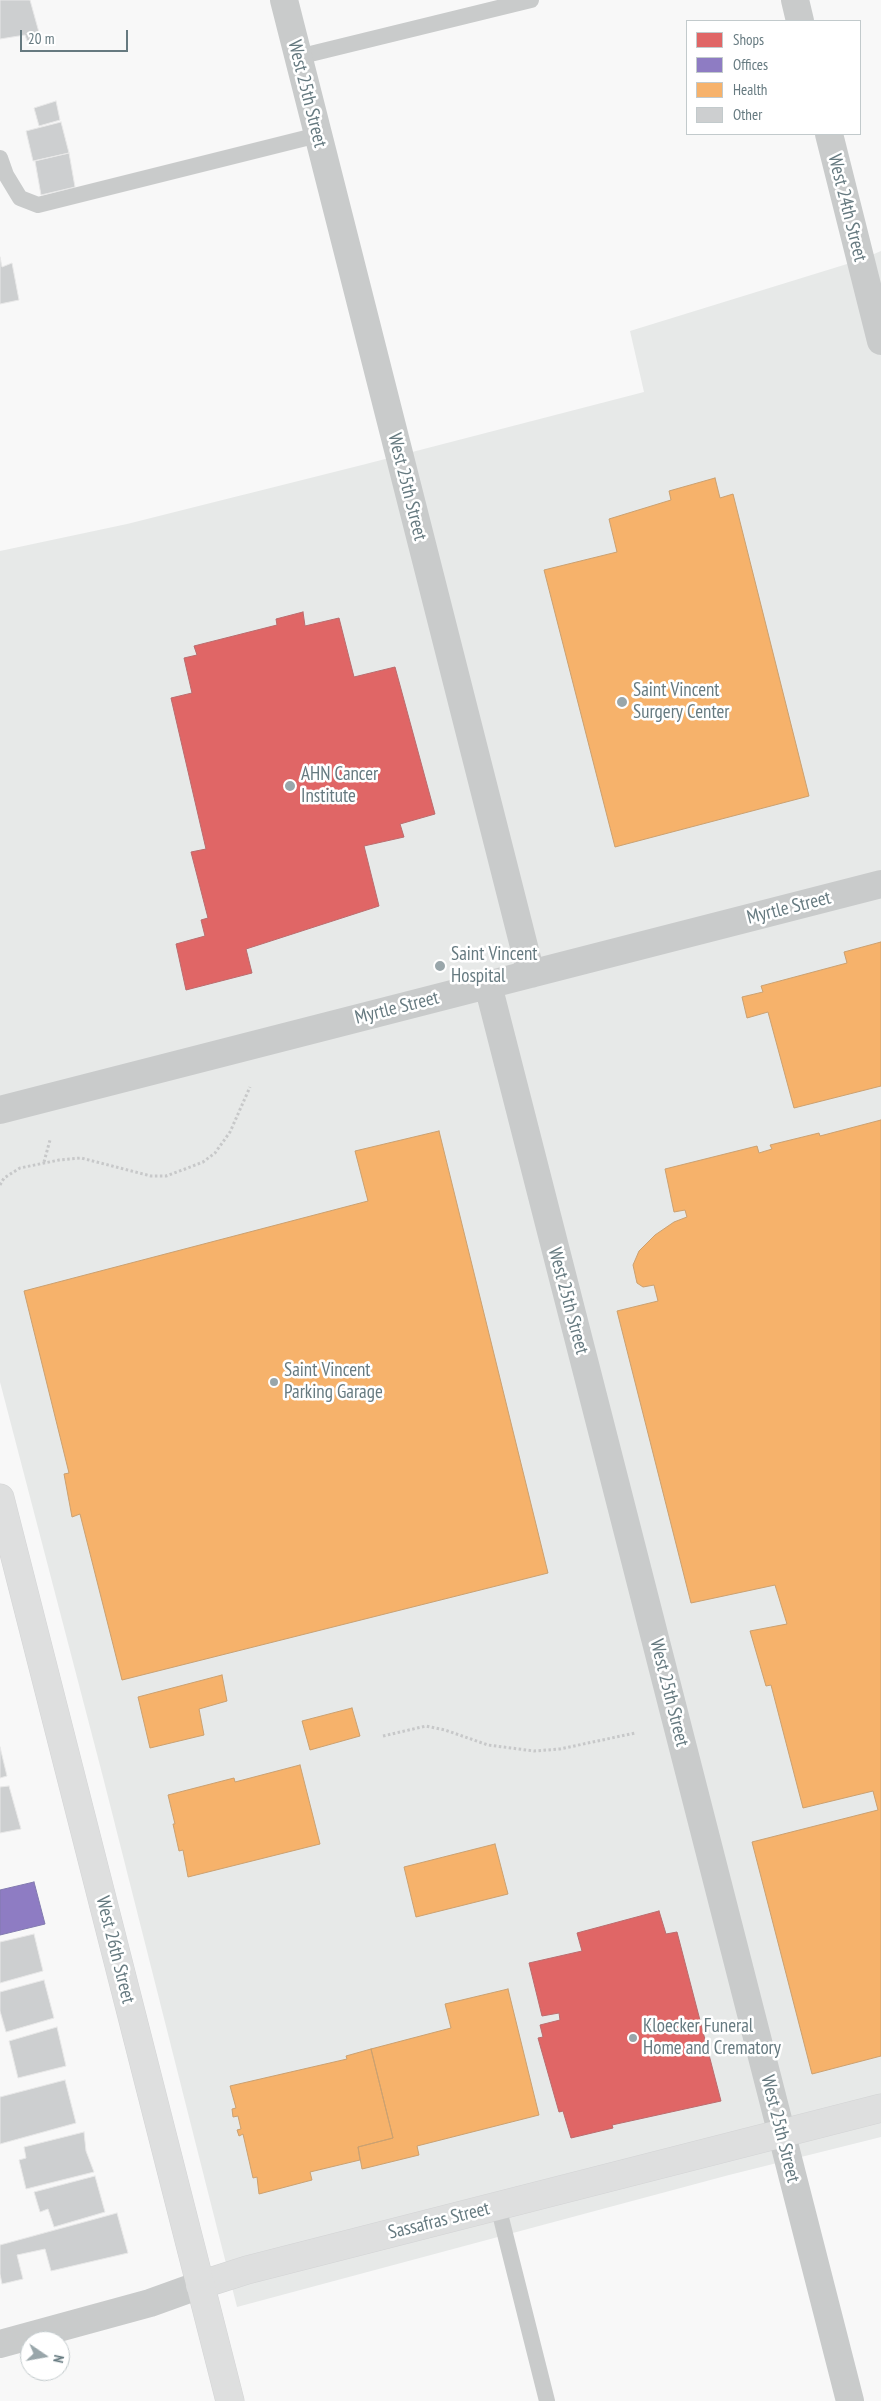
<!DOCTYPE html>
<html>
<head>
<meta charset="utf-8">
<style>
  body { margin:0 }
  #map { position:relative; width:881px; height:2401px; overflow:hidden; background:#f8f8f8; font-family:"PT Sans Narrow",sans-serif }
  canvas { display:block }
  .legend { position:absolute; left:686px; top:20px; width:175px; height:115px; box-sizing:border-box; background:#fff; border:1px solid #c2cacc; margin:0; padding:6px 9px; list-style:none; font-size:15px; color:#667a80 }
  .legend li { display:flex; align-items:center; gap:10px; height:25px }
  .legend b { width:25px; border:1px solid #c2cacc }
  .north { position:absolute; left:20px; top:2331px; width:50px; height:50px; box-sizing:border-box; background:#fff; border:1px solid #c2cacc; border-radius:50%; rotate:102deg; font-size:14px; font-weight:700; line-height:20px; text-align:center; color:#667a80 }
  .north::after { content:''; display:block; margin:auto; width:18px; height:22px; background:#99a6aa; clip-path:polygon(50% 0,100% 100%,50% 72%,0 100%) }
  .scale { position:absolute; left:20px; top:30px; width:108px; height:22px; box-sizing:border-box; border:2px solid #667a80; border-top:0; padding-left:6px; font-size:15px; line-height:18px; white-space:nowrap; color:#667a80; -webkit-text-stroke:4px #fff; paint-order:stroke }
</style>
</head>
<body>
<div id="map">
<canvas width="881" height="2401"></canvas>
<ul class="legend">
<li><b style="height:14px;background:#e06666"></b>Shops</li>
<li><b style="height:14px;background:#8e7cc3"></b>Offices</li>
<li><b style="height:14px;background:#f6b26b"></b>Health</li>
<li><b style="height:14px;background:#cdcfd0"></b>Other</li>
</ul>
<div class="north">N</div>
<div class="scale">20 m</div>
</div>
<script>
const c = document.querySelector('canvas').getContext('2d');
c.lineJoin = 'round';
function fillPath(path, color) { c.fillStyle = color; c.fill(path, 'evenodd'); }
const toPath = rows => new Path2D(rows.map(r => 'M' + r).join(''));
function trace(path, color, width, dash) { c.strokeStyle = color; c.lineWidth = width; c.lineCap = dash ? 'butt' : 'round'; c.setLineDash(dash || []); c.stroke(path); }
function drawText(font, color, halo, rows, align = 'center') {
  c.font = font + ' "PT Sans Narrow",sans-serif'; c.lineWidth = 5; c.setLineDash([]); c.textBaseline = 'middle'; c.strokeStyle = halo; c.fillStyle = color; for (const [text, x, y, turn = 0] of rows) {
    c.save(); c.translate(x, y); c.rotate((+turn || 0) * Math.PI / 180); c.textAlign = isNaN(turn) ? turn : align; if (halo) c.strokeText(text, 0, 0); c.fillText(text, 0, 0); c.restore();
  }
}
fillPath(toPath([
  [881,251,881,2137,729,2175,237,2307,104,1781,0,1382,0,551,127,524,362,465,644,392,630,331,860,260]
]), '#e7e9e8');
const shops = toPath([
  [303,612,305,626,339,618,354,677,395,667,435,814,400,824,404,837,364,846,379,906,246,949,252,973,186,990,176,944,205,936,201,920,208,918,191,852,206,849,171,698,192,693,184,658,197,655,194,646,277,625,276,619,303,612],
  [659,1911,666,1934,677,1932,721,2101,612,2125,613,2128,571,2138,563,2111,559,2112,538,2038,543,2037,540,2025,560,2020,559,2013,542,2016,529,1963,582,1951,577,1933,659,1911]
]);
fillPath(shops, '#e06666');
trace(shops, '#bb6c6e', 1);
const offices = toPath([
  [34,1882,45,1924,0,1935,0,1890,34,1882]
]);
fillPath(offices, '#8e7cc3');
trace(offices, '#827baf', 1);
const health = toPath([
  [715,478,720,498,733,494,809,796,615,847,544,570,617,552,609,519,671,500,669,491,715,478],
  [881,942,881,1086,794,1108,768,1012,747,1018,742,997,763,992,761,986,847,963,844,952,881,942],
  [881,1120,881,2056,812,2074,752,1842,878,1810,873,1791,803,1808,771,1685,766,1686,750,1631,787,1624,775,1585,691,1603,617,1311,658,1301,654,1285,643,1287,637,1283,633,1265,639,1251,655,1235,674,1222,687,1217,685,1210,674,1212,665,1169,757,1146,759,1153,772,1149,770,1145,819,1133,820,1136,881,1120],
  [439,1131,548,1573,122,1680,80,1514,72,1517,64,1474,69,1473,24,1291,368,1201,355,1151,439,1131],
  [222,1675,227,1701,199,1709,204,1735,150,1748,138,1697,222,1675],
  [352,1708,360,1736,310,1750,302,1721,352,1708],
  [300,1765,320,1844,188,1877,183,1850,179,1851,173,1824,175,1824,168,1795,234,1778,235,1782,300,1765],
  [495,1844,508,1894,416,1917,404,1867,495,1844],
  [508,1989,539,2115,417,2146,419,2155,362,2169,358,2147,393,2138,371,2049,451,2028,445,2004,508,1989],
  [371,2049,393,2138,358,2147,360,2160,310,2172,312,2180,259,2194,257,2177,253,2178,243,2134,239,2136,237,2130,241,2129,238,2116,233,2117,232,2109,236,2108,230,2086,347,2059,346,2056,371,2049]
]);
fillPath(health, '#f6b26b');
trace(health, '#cba171', 1);
const building = toPath([
  [0,0,30,0,40,36,27,41,25,35,0,39,0,0],
  [56,101,60,120,39,126,34,108,56,101],
  [61,122,69,153,33,161,26,131,61,122],
  [69,153,75,187,41,195,35,161,69,153],
  [0,257,2,267,12,263,19,300,0,304,0,257],
  [0,1747,7,1776,0,1778,0,1747],
  [9,1786,21,1829,0,1833,0,1787,9,1786],
  [34,1934,43,1971,0,1983,0,1942,34,1934],
  [44,1980,54,2018,6,2032,0,2011,0,1992,44,1980],
  [57,2027,66,2066,18,2078,9,2041,57,2027],
  [65,2080,76,2123,0,2144,0,2097,65,2080],
  [84,2132,86,2151,94,2172,26,2189,19,2160,26,2158,24,2147,84,2132],
  [95,2176,105,2212,54,2227,48,2209,40,2212,34,2192,95,2176],
  [117,2213,128,2253,51,2271,45,2249,17,2255,23,2279,2,2284,0,2274,0,2245,117,2213]
]);
fillPath(building, '#cdcfd0');
trace(building, '#e8e8e8', 1);
const secondary = toPath([
  [200,2285,247,2270,881,2108]
]);
const primary = toPath([
  [0,1498,230,2401]
]);
trace(secondary, '#d3d4d5', 29);
trace(primary, '#d3d4d5', 29);
trace(toPath([
  [44,1162,50,1140],
  [0,1185,4,1178,20,1168,59,1160,81,1158,151,1176,166,1176,185,1169,203,1162,215,1153,230,1132,250,1087],
  [383,1736,426,1726,445,1730,488,1745,534,1751,560,1749,635,1733]
]), '#c7c8c9', 3, [2.5, 2.5]);
trace(toPath([
  [298,57,531,0],
  [0,158,6,175,20,198,38,205,318,135],
  [498,2206,547,2401]
]), '#c9cbcb', 16);
trace(toPath([
  [284,0,531,974],
  [795,0,800,21],
  [829,134,881,341],
  [488,985,850,2401],
  [0,1110,881,884],
  [0,2344,150,2303,200,2285]
]), '#c9cbcb', 28);
trace(secondary, '#dedfdf', 28);
trace(primary, '#dedfdf', 28);
for (const [x, y, r, color] of [
  [622,702,6,"#99a6aa"],
  [290,786,6,"#99a6aa"],
  [440,966,6,"#99a6aa"],
  [274,1382,5,"#99a6aa"],
  [633,2038,5,"#99a6aa"]
]) { const dot = new Path2D(); dot.arc(x, y, r, 0, 2 * Math.PI); c.fillStyle = color; c.fill(dot); trace(dot, '#fff', 2); }
drawText('19px', '#667a80', '#fff', [
  ["West 25th Street",307,94,76],
  ["West 24th Street",847,208,76],
  ["West 25th Street",407,487,76],
  ["Myrtle Street",789,908,-14],
  ["Myrtle Street",397,1008,-14],
  ["West 25th Street",568,1301,75],
  ["West 25th Street",669,1693,76],
  ["West 26th Street",115,1950,76],
  ["West 25th Street",780,2129,76],
  ["Sassafras Street",439,2221,-14]
]);
drawText('19px', '#667a80', '#fff', [
  ["Saint Vincent",633,691],
  ["Surgery Center",633,713],
  ["AHN Cancer",301,775],
  ["Institute",301,797],
  ["Saint Vincent",451,955],
  ["Hospital",451,977],
  ["Saint Vincent",284,1371],
  ["Parking Garage",284,1393],
  ["Kloecker Funeral",643,2027],
  ["Home and Crematory",643,2049]
], 'left');
</script>
</body>
</html>
